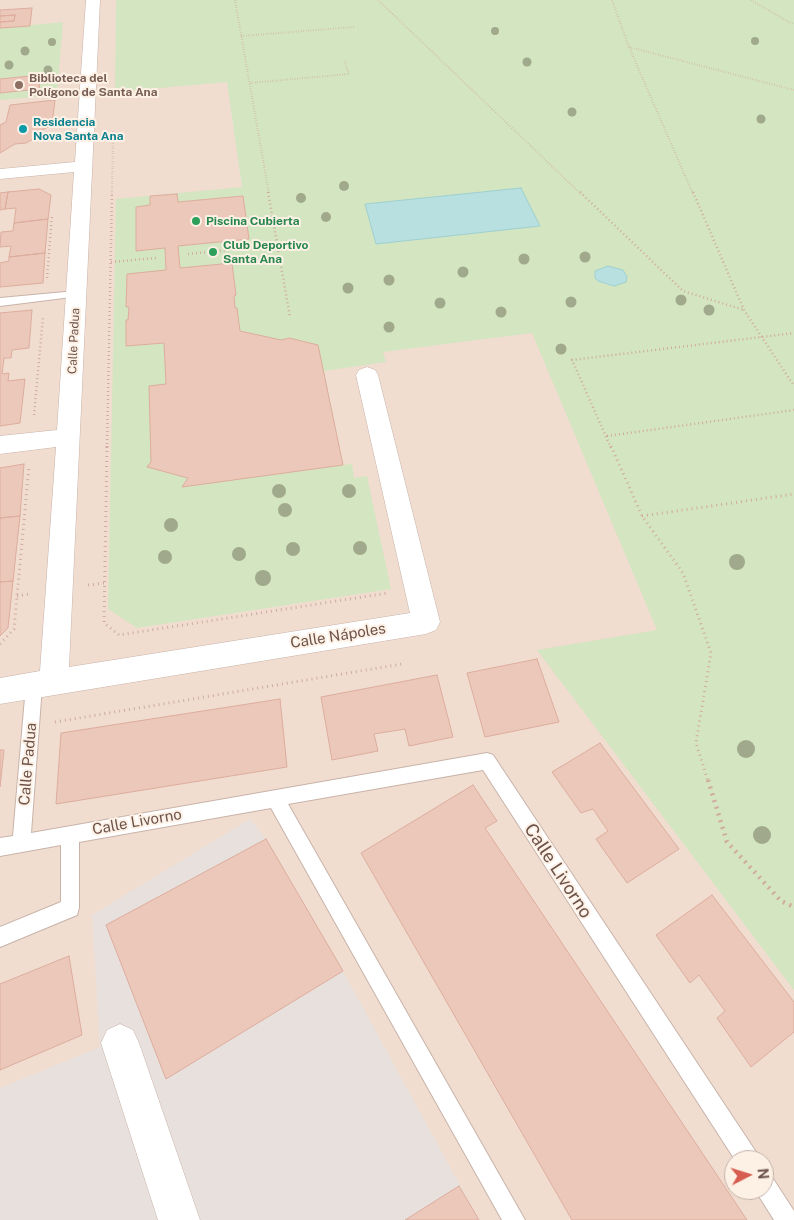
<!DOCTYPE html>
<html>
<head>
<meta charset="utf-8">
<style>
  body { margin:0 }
  #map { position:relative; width:794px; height:1220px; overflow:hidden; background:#f9ece1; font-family:"Public Sans",sans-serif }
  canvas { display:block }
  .north { position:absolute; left:724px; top:1150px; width:50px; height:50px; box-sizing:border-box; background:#fdf1e6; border:1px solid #c3b1a8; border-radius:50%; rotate:85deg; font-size:14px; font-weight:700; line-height:20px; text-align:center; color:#6d524a }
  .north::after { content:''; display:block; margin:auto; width:18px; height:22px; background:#d85d51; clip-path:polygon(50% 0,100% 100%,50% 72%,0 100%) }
</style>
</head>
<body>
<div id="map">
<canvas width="794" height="1220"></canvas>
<div class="north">N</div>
</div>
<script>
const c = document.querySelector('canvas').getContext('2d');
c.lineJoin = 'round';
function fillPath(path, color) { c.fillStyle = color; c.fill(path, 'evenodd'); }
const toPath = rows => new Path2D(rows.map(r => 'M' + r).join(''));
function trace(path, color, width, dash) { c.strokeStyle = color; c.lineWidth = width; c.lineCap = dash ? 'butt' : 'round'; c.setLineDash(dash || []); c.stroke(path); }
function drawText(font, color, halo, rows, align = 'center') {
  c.font = font + ' "Public Sans",sans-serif'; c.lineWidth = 4; c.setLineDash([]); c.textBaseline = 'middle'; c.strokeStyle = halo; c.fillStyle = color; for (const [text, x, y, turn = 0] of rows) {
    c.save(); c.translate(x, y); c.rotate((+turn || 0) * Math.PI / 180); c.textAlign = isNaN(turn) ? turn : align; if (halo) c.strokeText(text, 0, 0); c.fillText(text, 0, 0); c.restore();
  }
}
fillPath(toPath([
  [0,0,794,0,794,1220,0,1220],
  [734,1160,764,1160,764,1190,734,1190]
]), '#f0ddd0');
fillPath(toPath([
  [250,819,266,839,343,971,479,1220,0,1220,0,1088,100,1047,92,915]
]), '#e8e0dc');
fillPath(toPath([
  [116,0,794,0,794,990,537,650,657,630,532,333,383,352,386,362,324,371,343,465,352,464,354,478,367,476,391,589,137,628,108,609,116,199,242,187,227,82,115,92],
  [63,22,57,95,0,100,0,28]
]), '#d4e5c1');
const water = toPath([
  [521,188,540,226,376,244,365,204,521,188],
  [608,266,623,270,627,277,626,282,614,286,598,281,595,278,595,271,608,266]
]);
fillPath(water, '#b8e0e0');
trace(water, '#9fd0d1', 1);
const building = toPath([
  [32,8,30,26,0,28,0,22,14,21,15,15,0,16,0,10,32,8],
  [15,15,14,21,0,22,0,16,15,15],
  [41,75,39,89,0,93,0,79,41,75],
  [55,100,52,125,38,132,37,137,26,143,15,144,0,153,0,125,6,122,10,105,55,100],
  [39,189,51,195,48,219,14,223,16,208,5,209,8,192,39,189],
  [8,192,5,209,0,210,0,193,8,192],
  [177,194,178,202,243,196,249,239,178,246,180,268,232,263,236,295,234,296,235,308,237,308,240,331,281,340,289,338,318,345,343,465,182,487,188,478,147,467,151,462,149,386,166,384,164,343,126,346,126,320,128,320,129,307,126,307,127,274,166,270,165,248,136,251,136,207,150,205,150,196,177,194],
  [48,219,45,253,9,257,11,246,0,247,1,232,13,231,14,223,48,219],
  [45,253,43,283,0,287,0,263,9,261,9,257,45,253],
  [32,310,29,348,12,350,11,358,4,358,2,374,9,373,8,381,25,379,20,423,0,426,0,313,32,310],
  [24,464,20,516,0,518,0,468,24,464],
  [20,516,13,581,0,582,0,518,20,516],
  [13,581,8,628,0,636,0,582,13,581],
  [537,659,559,722,485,737,467,673,537,659],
  [437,675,453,737,409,746,405,729,374,734,378,751,332,760,321,697,437,675],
  [280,699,287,767,56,804,61,733,280,699],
  [600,743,679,849,627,883,596,839,608,831,593,809,581,813,552,772,600,743],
  [0,750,4,750,0,787,0,750],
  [473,785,497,821,485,828,747,1220,572,1220,361,853,473,785],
  [266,839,343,971,166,1079,106,925,266,839],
  [712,895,794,1002,794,1032,751,1067,717,1018,725,1011,699,975,690,983,656,935,712,895],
  [69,956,82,1035,0,1070,0,984,69,956],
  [459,1186,479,1220,405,1220,459,1186]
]);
fillPath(building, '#ecc8bb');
trace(building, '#ddad9d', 1);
const lane = toPath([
  [76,291,82,294,80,296,0,306,0,298,76,291],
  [34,679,40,681,42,686,31,833,487,753,493,755,756,1152,759,1160,735,1160,483,770,288,804,525,1220,502,1220,271,808,79,842,79,908,77,915,0,947,0,927,61,902,61,845,0,856,0,838,13,836,26,686,28,681,34,679],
  [764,1174,772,1177,794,1211,794,1220,774,1220,755,1190,764,1190,764,1174]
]);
const street = toPath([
  [86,0,100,0,69,667,410,613,356,375,359,370,367,367,375,370,378,375,440,622,436,630,426,634,0,704,0,678,40,671,56,447,0,454,0,436,57,430,74,172,0,179,0,169,75,162,86,0],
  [120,1024,133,1030,139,1043,200,1220,158,1220,101,1043,107,1030,120,1024]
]);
trace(lane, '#c8b3a9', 2);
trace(street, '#c8b3a9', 1);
trace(toPath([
  [235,0,269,194],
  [378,0,581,194],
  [612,0,629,47,693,194],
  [751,0,794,25],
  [241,36,354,27],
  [629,47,794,90],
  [250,83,349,74,344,60],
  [112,194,113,131]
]), '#d0ab9f', 2, [0.5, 2]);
trace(toPath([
  [268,192,290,317],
  [580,192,683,291,744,310],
  [693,192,744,310,794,386],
  [188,254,278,245],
  [111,262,156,258],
  [47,278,52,215],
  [34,415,43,317],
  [607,436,794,410],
  [107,448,112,192],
  [611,448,572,360,794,333]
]), '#d0ab9f', 2.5, [1, 3]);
trace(toPath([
  [107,446,104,623,119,635,388,593],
  [611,446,642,516,683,573,711,653,696,743,708,781],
  [642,516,794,494],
  [88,585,105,583],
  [17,596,30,594],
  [0,644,14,629,29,466],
  [55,722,402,664]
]), '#d0ab9f', 3, [1, 4]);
trace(toPath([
  [708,780,727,842,781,901,794,907]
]), '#d0ab9f', 4.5, [2, 5]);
fillPath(lane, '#fff');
fillPath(street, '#fff');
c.fillStyle = '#a0a98b';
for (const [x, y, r] of [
  [495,31,4],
  [755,41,4],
  [52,42,4],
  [25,51,4.5],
  [527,62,4.5],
  [9,65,4.5],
  [48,70,4.5],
  [572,112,4.5],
  [761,119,4.5],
  [344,186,5],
  [301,198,5],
  [326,217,5],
  [585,257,5.5],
  [524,259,5.5],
  [463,272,5.5],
  [389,280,5.5],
  [348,288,5.5],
  [681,300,5.5],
  [571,302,5.5],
  [440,303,5.5],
  [709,310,5.5],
  [501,312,5.5],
  [389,327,5.5],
  [561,349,5.5],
  [279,491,7],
  [349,491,7],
  [285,510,7],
  [171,525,7],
  [360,548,7],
  [293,549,7],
  [239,554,7],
  [165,557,7],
  [737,562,8],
  [263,578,8],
  [746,749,9],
  [762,835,9]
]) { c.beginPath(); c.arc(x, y, r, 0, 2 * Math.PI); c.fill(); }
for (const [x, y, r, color] of [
  [19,85,5,"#8d6e63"],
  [23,129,5,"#0f9aa8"],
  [196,221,5,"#2e9e5b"],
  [213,252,5,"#2e9e5b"]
]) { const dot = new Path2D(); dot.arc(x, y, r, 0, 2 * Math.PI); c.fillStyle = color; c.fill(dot); trace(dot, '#fdf1e6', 2); }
drawText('bold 12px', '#785e54', '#fdf1e6', [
  ["Biblioteca del",29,78],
  ["Polígono de Santa Ana",29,92]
], 'left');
drawText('bold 12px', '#0d838f', '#fdf1e6', [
  ["Residencia",33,122],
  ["Nova Santa Ana",33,136]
], 'left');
drawText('bold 12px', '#27864d', '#fdf1e6', [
  ["Piscina Cubierta",206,221],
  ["Club Deportivo",223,245],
  ["Santa Ana",223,259]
], 'left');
drawText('12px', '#6d524a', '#fdf1e6', [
  ["Calle Padua",74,341,-87]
]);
drawText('15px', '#6d524a', '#fdf1e6', [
  ["Calle Nápoles",338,636,-9],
  ["Calle Padua",28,764,-85],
  ["Calle Livorno",137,822,-10]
]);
drawText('18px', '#6d524a', '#fdf1e6', [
  ["Calle Livorno",558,871,57]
]);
</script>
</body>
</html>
